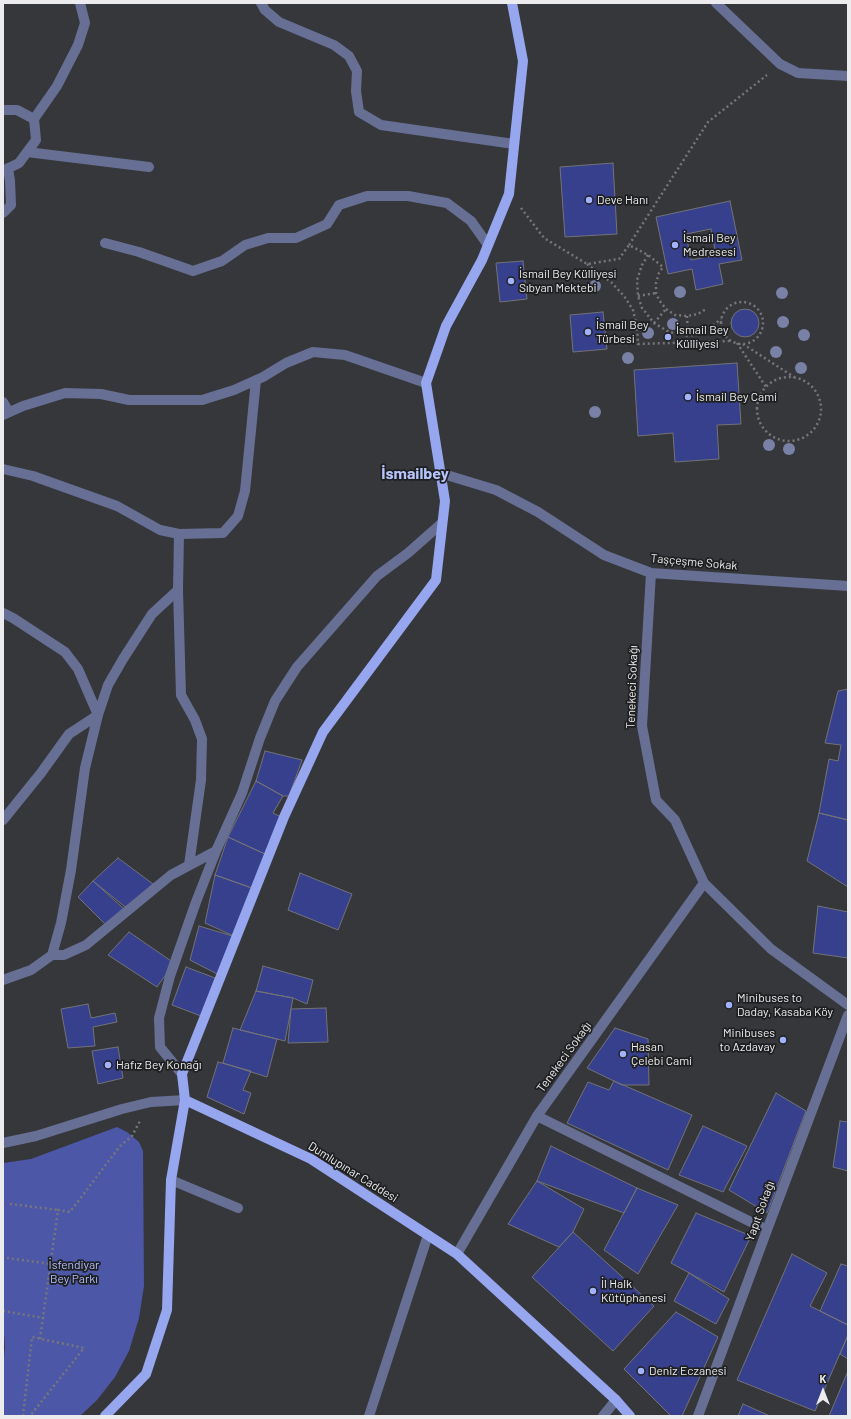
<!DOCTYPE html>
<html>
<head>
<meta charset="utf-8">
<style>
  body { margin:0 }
  #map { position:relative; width:851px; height:1419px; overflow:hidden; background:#36373b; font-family:Barlow,sans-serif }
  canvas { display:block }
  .frame { position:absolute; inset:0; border:4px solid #ececef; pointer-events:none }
  .north { position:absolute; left:803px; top:1371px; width:40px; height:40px; -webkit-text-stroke:3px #1e1f20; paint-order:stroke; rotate:0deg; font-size:11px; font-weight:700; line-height:16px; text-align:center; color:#ececef }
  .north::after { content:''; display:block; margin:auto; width:14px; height:18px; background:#ececef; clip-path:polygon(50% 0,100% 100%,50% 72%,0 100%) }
</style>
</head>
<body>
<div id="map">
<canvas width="851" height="1419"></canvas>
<div class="frame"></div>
<div class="north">K</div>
</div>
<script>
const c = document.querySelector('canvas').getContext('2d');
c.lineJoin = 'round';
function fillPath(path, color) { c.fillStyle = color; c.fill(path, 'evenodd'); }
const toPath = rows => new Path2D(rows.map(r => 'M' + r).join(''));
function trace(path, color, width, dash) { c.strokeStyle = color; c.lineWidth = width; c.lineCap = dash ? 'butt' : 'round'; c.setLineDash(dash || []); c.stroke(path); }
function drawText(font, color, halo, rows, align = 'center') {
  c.font = font + ' Barlow,sans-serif'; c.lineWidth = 3.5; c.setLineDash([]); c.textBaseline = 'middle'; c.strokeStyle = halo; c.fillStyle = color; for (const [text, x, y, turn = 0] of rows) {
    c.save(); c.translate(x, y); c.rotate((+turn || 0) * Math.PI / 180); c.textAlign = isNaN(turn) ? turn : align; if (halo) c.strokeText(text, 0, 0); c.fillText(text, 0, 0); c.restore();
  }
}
fillPath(toPath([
  [117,1127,127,1132,139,1142,143,1151,144,1286,139,1318,129,1351,115,1377,97,1400,80,1416,3,1416,3,1366,5,1347,3,1320,3,1163,31,1159]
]), '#4c58a7');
const building = toPath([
  [613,163,617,234,565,237,560,167,613,163],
  [730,201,742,260,719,264,723,284,696,290,692,269,668,274,656,217,730,201],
  [711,229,716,255,691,260,686,234,711,229],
  [523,261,527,299,500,302,496,263,523,261],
  '731 323a14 14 0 1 1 28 0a14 14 0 1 1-28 0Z',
  [603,312,607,349,573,352,570,315,603,312],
  [737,363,741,424,717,425,719,459,675,462,673,433,638,436,634,370,737,363],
  [848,689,848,820,819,813,829,759,838,761,841,745,825,743,838,691,848,689],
  [265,751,302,760,289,796,283,796,256,781,265,751],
  [256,781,283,796,273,813,281,817,265,854,228,837,256,781],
  [819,813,848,820,848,887,807,861,819,813],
  [228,837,265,854,252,888,215,875,228,837],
  [118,858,153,884,124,909,93,881,118,858],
  [300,873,352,894,338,930,288,910,300,873],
  [215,875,252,888,236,937,205,923,215,875],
  [93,881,129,910,106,925,78,897,93,881],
  [818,906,848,912,848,958,813,953,818,906],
  [199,926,236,937,221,976,190,960,199,926],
  [129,932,174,963,157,987,108,955,129,932],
  [263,966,313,980,307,1004,293,998,256,991,263,966],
  [186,967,215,978,201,1016,172,1005,186,967],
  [256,991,293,998,285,1041,240,1030,256,991],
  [88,1004,91,1018,115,1013,117,1022,93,1027,95,1046,68,1048,61,1009,88,1004],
  [326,1008,328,1042,288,1043,291,1009,326,1008],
  [233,1028,277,1039,267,1077,223,1063,233,1028],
  [615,1028,648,1039,649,1085,622,1085,587,1068,615,1028],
  [118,1047,123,1078,98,1084,92,1051,118,1047],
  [218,1062,251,1071,243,1090,251,1093,244,1114,207,1097,218,1062],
  [614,1081,692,1115,668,1170,567,1123,588,1082,609,1090,614,1081],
  [776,1093,806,1111,767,1213,729,1190,776,1093],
  [840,1121,848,1122,848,1171,833,1167,840,1121],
  [703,1126,747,1146,723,1192,679,1175,703,1126],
  [551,1146,637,1188,624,1213,537,1181,551,1146],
  [537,1181,584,1209,573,1232,559,1247,508,1224,537,1181],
  [637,1188,678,1205,638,1274,604,1250,637,1188],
  [696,1213,751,1236,724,1292,671,1263,696,1213],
  [573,1232,654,1306,613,1351,532,1277,573,1232],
  [792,1254,827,1273,810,1306,848,1325,848,1335,815,1411,737,1380,792,1254],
  [841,1264,848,1266,848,1325,820,1311,841,1264],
  [689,1273,729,1299,716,1324,674,1301,689,1273],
  [676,1312,718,1337,682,1416,671,1416,624,1369,676,1312],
  [848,1335,848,1359,840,1354,848,1335],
  [848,1371,848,1416,829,1416,848,1371],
  [743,1404,770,1416,738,1416,743,1404]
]);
fillPath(building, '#37408d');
trace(building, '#727377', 1);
trace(toPath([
  [521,208,544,238,587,264,619,259,629,245,648,255,663,267,659,273,656,283,656,293,659,300,666,309,675,315,687,316,698,314,706,309],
  [629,245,708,122,767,75],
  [648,255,642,265,637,280,638,296,642,308,654,323,669,332,688,336,705,332,721,319],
  [587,264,612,283,624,296,633,310,637,327,638,344,731,341],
  [638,296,656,293],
  '721 323a21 21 0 1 1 42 0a21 21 0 1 1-42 0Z',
  [687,316,688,336],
  [654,323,666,309],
  [737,343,766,387],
  [743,344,794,377],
  '757 409a32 32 0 1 1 64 0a32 32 0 1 1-64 0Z',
  [10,1204,58,1210],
  [7,1258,51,1264],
  [3,1311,44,1318],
  [40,1339,58,1210,70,1212,120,1146,132,1136,140,1121],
  [23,1416,32,1337,84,1348,30,1416]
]), '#77777b', 2.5, [2, 3]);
trace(toPath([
  [261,3,265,10,279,22,334,45,349,56,357,71,356,91,359,112,381,125,514,144],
  [716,3,780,64,798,73,848,76],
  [3,110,17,110,34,119,36,140,19,163,3,171],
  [34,119,57,86,78,45,85,23,80,3],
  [27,152,149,167],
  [3,213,11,205,10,181,8,168],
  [105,243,139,252,193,271,222,261,245,245,268,238,296,238,327,224,339,205,367,196,408,196,447,203,471,221,488,245],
  [3,402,9,412],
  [3,415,23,406,65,393,101,394,129,400,202,400,234,390,263,377,286,363,313,352,345,355,426,383],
  [3,469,33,476,117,506,160,530,179,534,223,533,238,516,245,491,256,380],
  [440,473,496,490,538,512,604,555,651,573,848,586],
  [179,534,178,590,181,695,195,720,202,739,201,780,189,865],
  [651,573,642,726,656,800,675,820,704,883,771,949,848,1005],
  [3,613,13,618,65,652,78,669,98,715,69,734,41,773,3,820],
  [52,955,64,955,86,945,171,875,216,851],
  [3,980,31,970,52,955,61,923,71,870,85,768,98,715,108,685,123,659,152,614,178,590],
  [182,1074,160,1047,159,1018,170,976,196,902,216,851,242,793,260,738,275,701,297,667,377,576,408,553,442,523],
  [537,1116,767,1230],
  [3,1143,36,1136,122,1109,151,1102,185,1100],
  [171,1180,238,1208],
  [457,1254,537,1116,704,883],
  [369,1416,428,1235],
  [603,1416,616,1400],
  [698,1416,767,1230,848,1015]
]), '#677094', 10);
trace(toPath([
  [185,1100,311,1159,457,1254,616,1400,630,1416],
  [105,1416,146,1374,167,1310,171,1180,185,1100,182,1074,284,817,323,732,436,580,445,501,426,383,446,326,482,260,509,194,523,61,512,3]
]), '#96a6ef', 10);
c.fillStyle = '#7981a7';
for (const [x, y] of [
  [595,286],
  [680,292],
  [782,293],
  [783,322],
  [673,324],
  [648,333],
  [804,335],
  [776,352],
  [628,358],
  [801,368],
  [595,412],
  [769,445],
  [789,449]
]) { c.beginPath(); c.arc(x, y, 6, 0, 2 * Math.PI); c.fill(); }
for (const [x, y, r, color] of [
  [589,200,4,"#a2b2fd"],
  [675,245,4,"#a2b2fd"],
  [511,281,4,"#a2b2fd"],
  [588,332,4,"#a2b2fd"],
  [668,337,4,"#a2b2fd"],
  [688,397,4,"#a2b2fd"],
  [729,1005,4,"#a2b2fd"],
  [783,1040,4,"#a2b2fd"],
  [623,1054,4,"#a2b2fd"],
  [108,1065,4,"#a2b2fd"],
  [593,1291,4,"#a2b2fd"],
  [641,1371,4,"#a2b2fd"]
]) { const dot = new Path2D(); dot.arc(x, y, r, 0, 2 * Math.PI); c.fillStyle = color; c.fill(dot); trace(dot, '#1e1f20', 1.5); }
drawText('12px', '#ececef', '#1e1f20', [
  ["Deve Hanı",597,200],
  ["İsmail Bey",683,238],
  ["Medresesi",683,252],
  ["İsmail Bey Külliyesi",519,274],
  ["Sıbyan Mektebi",519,288],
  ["İsmail Bey",596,325],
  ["Türbesi",596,339],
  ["İsmail Bey",676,330],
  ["Külliyesi",676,344],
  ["İsmail Bey Cami",696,397],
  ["Minibuses to",737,998],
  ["Daday, Kasaba Köy",737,1012],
  ["Minibuses",775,1033,"right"],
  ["to Azdavay",775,1047,"right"],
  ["Hasan",631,1047],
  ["Çelebi Cami",631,1061],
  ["Hafız Bey Konağı",116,1065],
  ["İl Halk",601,1284],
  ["Kütüphanesi",601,1298],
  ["Deniz Eczanesi",649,1371]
], 'left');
drawText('12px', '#ececef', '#1e1f20', [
  ["Taşçeşme Sokak",694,562,5],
  ["Tenekeci Sokağı",632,687,-88],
  ["Tenekeci Sokağı",564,1057,-54],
  ["Dumlupınar Caddesi",353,1172,32],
  ["Yapıt Sokağı",760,1211,-70]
]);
drawText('12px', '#afbeff', '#1e1f20', [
  ["İsfendiyar",74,1265],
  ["Bey Parkı",74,1279]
]);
drawText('bold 16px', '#b8c5fd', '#1e1f20', [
  ["İsmailbey",415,474]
]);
</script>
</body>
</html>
